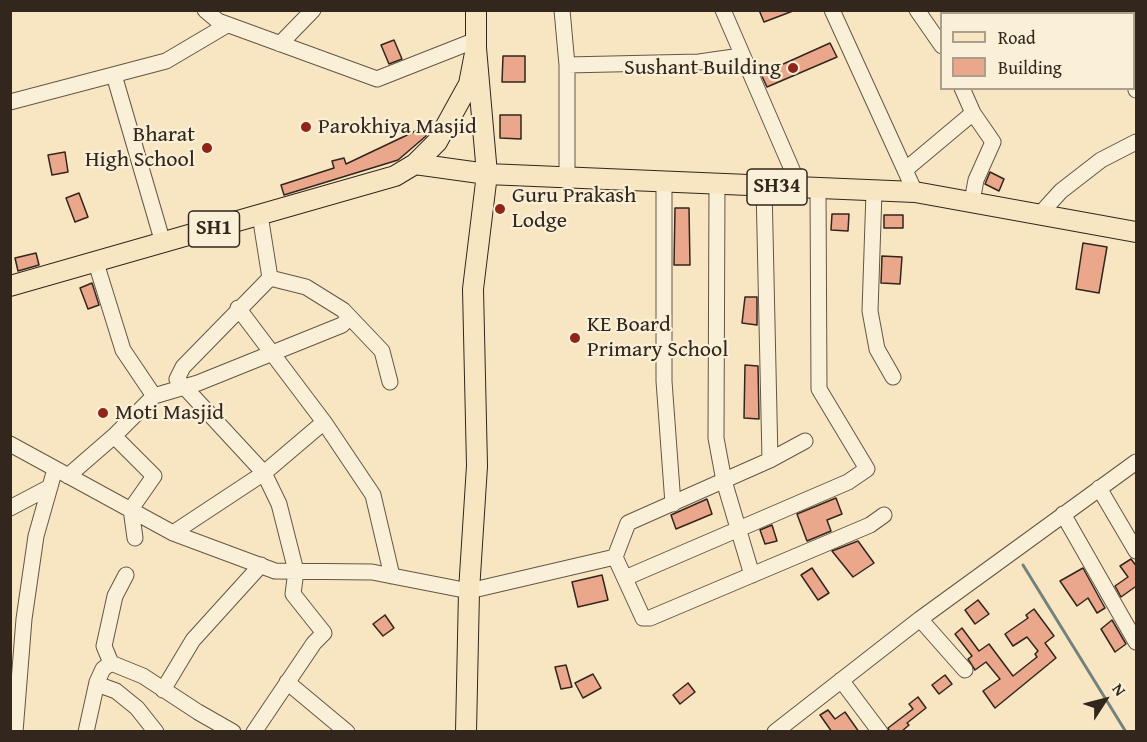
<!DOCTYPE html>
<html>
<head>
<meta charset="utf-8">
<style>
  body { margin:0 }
  #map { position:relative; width:1147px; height:742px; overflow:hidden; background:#f8e6c2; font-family:"Gentium Book Plus",serif }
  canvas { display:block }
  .frame { position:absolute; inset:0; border:12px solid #32261d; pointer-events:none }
  .legend { position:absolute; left:940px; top:12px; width:195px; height:78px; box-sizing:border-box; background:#faefd7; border:2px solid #aa9f8d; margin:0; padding:8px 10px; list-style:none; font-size:18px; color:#32261d }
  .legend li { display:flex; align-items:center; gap:12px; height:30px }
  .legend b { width:30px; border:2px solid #aa9f8d }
  .north { position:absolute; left:1075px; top:670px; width:60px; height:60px; -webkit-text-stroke:4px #faefd7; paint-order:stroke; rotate:54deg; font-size:16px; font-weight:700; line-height:24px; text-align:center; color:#32261d }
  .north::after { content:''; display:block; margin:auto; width:21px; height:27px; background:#32261d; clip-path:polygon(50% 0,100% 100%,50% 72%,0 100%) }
</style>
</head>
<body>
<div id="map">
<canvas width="1147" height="742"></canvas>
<div class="frame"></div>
<ul class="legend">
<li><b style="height:8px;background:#f8e6c2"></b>Road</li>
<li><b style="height:16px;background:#eaa78b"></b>Building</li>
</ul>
<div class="north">N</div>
</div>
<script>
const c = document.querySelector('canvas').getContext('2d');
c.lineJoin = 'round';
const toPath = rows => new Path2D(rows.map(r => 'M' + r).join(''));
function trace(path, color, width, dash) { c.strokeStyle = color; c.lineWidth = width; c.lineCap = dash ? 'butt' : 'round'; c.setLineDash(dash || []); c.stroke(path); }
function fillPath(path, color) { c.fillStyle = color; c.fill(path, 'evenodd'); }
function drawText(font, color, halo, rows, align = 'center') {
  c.font = font + ' "Gentium Book Plus",serif'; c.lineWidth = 4.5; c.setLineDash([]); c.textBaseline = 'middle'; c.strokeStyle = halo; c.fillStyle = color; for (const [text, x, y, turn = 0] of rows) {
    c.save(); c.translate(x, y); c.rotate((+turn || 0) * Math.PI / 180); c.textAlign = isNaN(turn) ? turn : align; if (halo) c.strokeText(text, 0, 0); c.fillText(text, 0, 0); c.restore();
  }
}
trace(toPath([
  [1023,565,1126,732]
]), '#75817d', 3);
const building = toPath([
  [759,10,793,10,793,11,764,22,759,10],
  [394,40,402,59,389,64,381,45,394,40],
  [830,43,837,57,767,87,761,74,830,43],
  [503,56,525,56,525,82,502,82,503,56],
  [500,115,521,115,521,139,500,138,500,115],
  [424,127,426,136,398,160,284,195,281,185,334,168,332,161,344,158,346,164,424,127],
  [65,152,68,172,52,175,48,155,65,152],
  [990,172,1004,179,999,191,985,184,990,172],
  [79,193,88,217,75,222,66,198,79,193],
  [675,208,689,208,690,265,674,265,675,208],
  [832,214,849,214,848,231,831,230,832,214],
  [884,215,903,215,903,228,884,228,884,215],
  [1083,243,1107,247,1099,293,1076,289,1083,243],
  [36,253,39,265,18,271,15,258,36,253],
  [882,256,902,257,900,284,881,283,882,256],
  [92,283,99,305,88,309,80,288,92,283],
  [745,297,757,297,757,325,742,323,745,297],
  [745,365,758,366,759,419,744,418,745,365],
  [836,498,842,514,827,520,831,531,807,541,797,514,836,498],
  [707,499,712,514,676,529,671,515,707,499],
  [772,525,777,541,765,544,760,530,772,525],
  [858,541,874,563,853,577,832,551,858,541],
  [1131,559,1137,567,1137,589,1135,587,1121,597,1115,586,1128,577,1120,566,1131,559],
  [812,568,829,593,818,600,801,575,812,568],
  [1083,568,1105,608,1097,613,1088,598,1077,606,1060,581,1083,568],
  [602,575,608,600,578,607,572,582,602,575],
  [978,600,989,614,975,624,965,610,978,600],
  [1034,609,1054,636,1045,643,1056,658,995,708,983,691,1000,679,986,662,975,670,968,659,972,656,955,634,962,628,979,651,989,644,1013,676,1037,657,1035,654,1038,651,1027,637,1013,646,1005,634,1028,618,1026,615,1034,609],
  [385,615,394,628,383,636,373,624,385,615],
  [1112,620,1126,644,1115,652,1101,629,1112,620],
  [566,665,572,687,561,689,555,667,566,665],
  [593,674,601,688,583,698,575,683,593,674],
  [945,675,952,684,939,694,932,685,945,675],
  [688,683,695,692,680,704,673,695,688,683],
  [918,697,926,708,907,723,909,725,901,732,890,732,888,728,913,709,909,704,918,697],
  [828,710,835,719,845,712,859,732,832,732,820,715,828,710]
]);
fillPath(building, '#eaa78b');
trace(building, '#32261d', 1.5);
const minor = toPath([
  [205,10,218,21,377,79,476,40],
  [562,10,567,65,567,177],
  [723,10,800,188],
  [832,10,915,192],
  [917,10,942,46],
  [1112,10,1113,14],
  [280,44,313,10],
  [567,65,699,62,741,56],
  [114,75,163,243],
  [1134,80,1136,90],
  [962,88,973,113,993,142,976,180,972,201],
  [10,102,166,61,227,25],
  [905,170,973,113],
  [664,182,664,381,673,504],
  [717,184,716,438,724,481,752,575],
  [764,186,770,460],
  [874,192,870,311,877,349,893,377],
  [1041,213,1061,191,1101,160,1136,142],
  [260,215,270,278],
  [96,263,123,350,154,396],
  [270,278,306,287,343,310,382,351,390,382],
  [324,422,373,495,392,576],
  [114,436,154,476,131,509,135,538],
  [805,441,770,460,628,523,615,557,643,618,650,618,870,525,884,515],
  [10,444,173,533,275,571,372,572,469,591,615,557],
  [68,476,114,436,154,396,198,383,342,325,349,318],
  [1099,488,1136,551],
  [10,508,50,487],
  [1063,514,1136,642],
  [173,533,264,473,324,422,238,308],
  [625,578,848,482,867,469,819,389,818,189],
  [920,619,965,670],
  [111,663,104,646,115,596,126,575],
  [841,680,880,732],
  [287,682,347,732],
  [97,684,116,691,137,708,156,732],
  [163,690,193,640,261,565],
  [15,732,24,619,36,536,55,469],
  [86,732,97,682,103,669,111,663,143,676,198,712,233,732],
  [254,732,314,643,324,633,293,594,296,571,279,504,264,473,177,379,183,367,270,278],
  [775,732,920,619,1136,462]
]);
const major = toPath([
  [415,164,487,174,915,192,1136,232],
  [10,286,395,176,415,164,437,142,469,84,476,48,476,10],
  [466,732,469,591,477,466,473,289,487,174,476,48]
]);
trace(minor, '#645646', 17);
trace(major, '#32261d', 22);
trace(minor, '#faefd7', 15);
trace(major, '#f8e6c2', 20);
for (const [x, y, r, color] of [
  [793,68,6,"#8f2418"],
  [306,127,6,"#8f2418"],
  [207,148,6,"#8f2418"],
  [500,209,6,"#8f2418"],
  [575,338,6,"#8f2418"],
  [103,413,6,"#8f2418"]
]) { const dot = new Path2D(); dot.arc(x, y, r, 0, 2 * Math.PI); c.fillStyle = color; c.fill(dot); trace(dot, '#faefd7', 2); }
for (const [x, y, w] of [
  [777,187,60],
  [214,229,51]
]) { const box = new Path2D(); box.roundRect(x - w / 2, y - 18, w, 36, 4.5); c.fillStyle = '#faefd7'; c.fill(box); trace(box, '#32261d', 1.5); }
drawText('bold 21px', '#32261d', null, [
  ["SH34",777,187],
  ["SH1",214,229]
]);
drawText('22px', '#32261d', '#faefd7', [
  ["Sushant Building",781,68,"right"],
  ["Parokhiya Masjid",318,127],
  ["Bharat",195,135,"right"],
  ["High School",195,160,"right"],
  ["Guru Prakash",512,196],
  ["Lodge",512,221],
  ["KE Board",587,325],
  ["Primary School",587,350],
  ["Moti Masjid",115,413]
], 'left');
</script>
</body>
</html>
